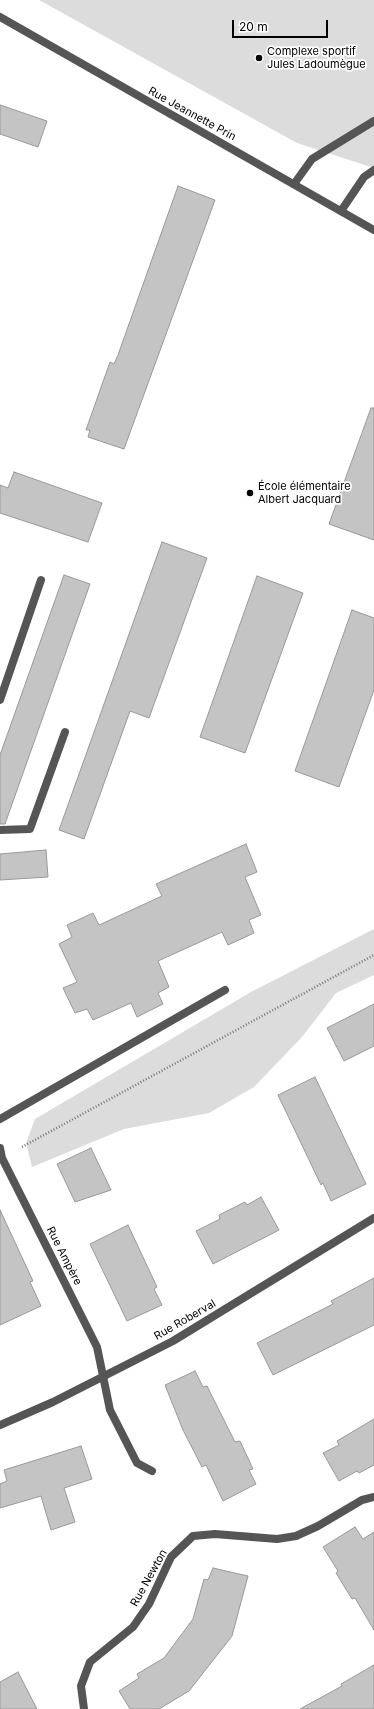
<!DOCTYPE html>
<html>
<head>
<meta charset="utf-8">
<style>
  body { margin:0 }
  #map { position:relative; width:374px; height:1709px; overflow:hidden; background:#fff; font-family:Inter,sans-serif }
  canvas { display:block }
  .scale { position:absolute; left:232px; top:20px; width:96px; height:18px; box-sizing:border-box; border:2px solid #000; border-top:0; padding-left:5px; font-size:12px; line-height:14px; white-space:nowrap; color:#000; -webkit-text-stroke:3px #fff; paint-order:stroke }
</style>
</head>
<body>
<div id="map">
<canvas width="374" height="1709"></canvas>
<div class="scale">20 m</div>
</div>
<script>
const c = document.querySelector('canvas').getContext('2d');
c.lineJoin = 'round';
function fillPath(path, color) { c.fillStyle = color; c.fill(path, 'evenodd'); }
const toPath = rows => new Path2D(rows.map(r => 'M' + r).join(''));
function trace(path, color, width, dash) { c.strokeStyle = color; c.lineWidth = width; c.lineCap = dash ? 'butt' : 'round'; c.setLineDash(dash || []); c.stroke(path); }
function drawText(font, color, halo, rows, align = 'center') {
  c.font = font + ' Inter,sans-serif'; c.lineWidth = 3.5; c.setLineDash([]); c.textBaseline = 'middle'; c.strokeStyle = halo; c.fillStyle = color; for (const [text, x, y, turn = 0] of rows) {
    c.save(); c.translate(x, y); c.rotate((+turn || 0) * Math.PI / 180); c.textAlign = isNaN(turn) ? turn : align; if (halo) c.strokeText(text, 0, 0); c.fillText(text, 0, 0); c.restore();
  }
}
fillPath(toPath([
  [39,0,374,0,374,168,297,143],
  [374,929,374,975,336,993,302,1037,254,1087,209,1113,124,1129,32,1167,26,1143,35,1119,251,992]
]), '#dcdcdc');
const building = toPath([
  [0,105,47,121,38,147,0,134,0,105],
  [178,186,215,200,124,449,88,437,90,430,86,430,110,362,114,364,118,355,178,186],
  [371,408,374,408,374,540,329,524,371,408],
  [14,472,102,503,88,542,0,513,0,485,8,488,14,472],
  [162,542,207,558,149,718,130,711,84,839,59,830,162,542],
  [64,575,90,584,5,824,0,824,0,755,64,575],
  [257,576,303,593,245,753,200,737,257,576],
  [352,610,374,618,374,690,339,787,295,771,352,610],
  [246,844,257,872,245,877,261,915,249,920,254,933,228,945,222,932,158,961,169,987,158,993,163,1004,137,1017,131,1003,93,1020,87,1009,75,1013,63,988,77,982,59,944,72,937,67,925,93,913,99,925,162,896,156,884,246,844],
  [46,850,48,877,0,880,0,854,46,850],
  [374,1004,374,1046,344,1061,327,1028,374,1004],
  [315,1077,366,1184,331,1201,323,1183,321,1185,278,1095,315,1077],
  [91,1148,111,1190,75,1202,57,1164,91,1148],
  [261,1197,279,1230,213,1264,196,1231,220,1219,219,1215,245,1202,247,1205,261,1197],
  [0,1210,33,1281,30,1282,41,1306,0,1325,0,1210],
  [128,1225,157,1287,154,1289,162,1305,127,1321,90,1244,128,1225],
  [374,1278,374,1325,273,1375,257,1343,333,1304,331,1301,374,1278],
  [195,1371,203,1387,207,1386,235,1442,240,1441,253,1469,249,1470,256,1484,223,1501,206,1465,202,1467,183,1430,165,1385,195,1371],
  [374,1419,374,1465,359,1473,357,1471,339,1481,323,1453,339,1445,337,1441,374,1419],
  [81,1446,92,1479,64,1488,75,1522,51,1530,41,1496,0,1508,0,1484,7,1481,4,1470,81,1446],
  [355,1527,363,1539,374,1532,374,1630,355,1598,352,1599,336,1573,338,1571,323,1547,355,1527],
  [213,1568,248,1576,232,1636,189,1691,159,1709,130,1709,119,1691,139,1678,137,1674,164,1658,193,1619,204,1579,208,1580,213,1568],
  [374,1665,374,1709,300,1709,342,1686,341,1684,374,1665],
  [18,1672,37,1709,0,1709,0,1682,18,1672]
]);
fillPath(building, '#c4c4c4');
trace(building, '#999', 1);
trace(toPath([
  [22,1147,374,955]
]), '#777', 2.5, [1, 2]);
trace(toPath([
  [294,184,312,159,374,121],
  [341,211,364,177,374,170],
  [0,830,30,829,65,732],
  [0,1119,225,990],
  [103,1376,110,1410,137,1463,152,1471]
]), '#555', 8);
trace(toPath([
  [0,17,374,230],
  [0,700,41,580],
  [0,1148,2,1158,97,1347,103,1376],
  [0,1425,53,1402,173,1341,374,1218],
  [84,1709,81,1686,90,1662,133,1627,149,1604,171,1557,193,1536,215,1534,277,1539,296,1536,318,1526,362,1500,374,1497]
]), '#555', 8);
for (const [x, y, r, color] of [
  [259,58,4,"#000"],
  [250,493,4,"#000"]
]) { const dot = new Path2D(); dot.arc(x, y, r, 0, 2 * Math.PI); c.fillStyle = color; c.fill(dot); trace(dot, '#fff', 1.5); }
drawText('11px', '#000', '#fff', [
  ["Complexe sportif",267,52],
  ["Jules Ladoumègue",267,65],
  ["École élémentaire",258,487],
  ["Albert Jacquard",258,500]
], 'left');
drawText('11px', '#000', '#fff', [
  ["Rue Jeannette Prin",192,114,29],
  ["Rue Ampère",64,1256,63],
  ["Rue Roberval",185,1320,-30],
  ["Rue Newton",149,1578,-61]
]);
</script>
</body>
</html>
